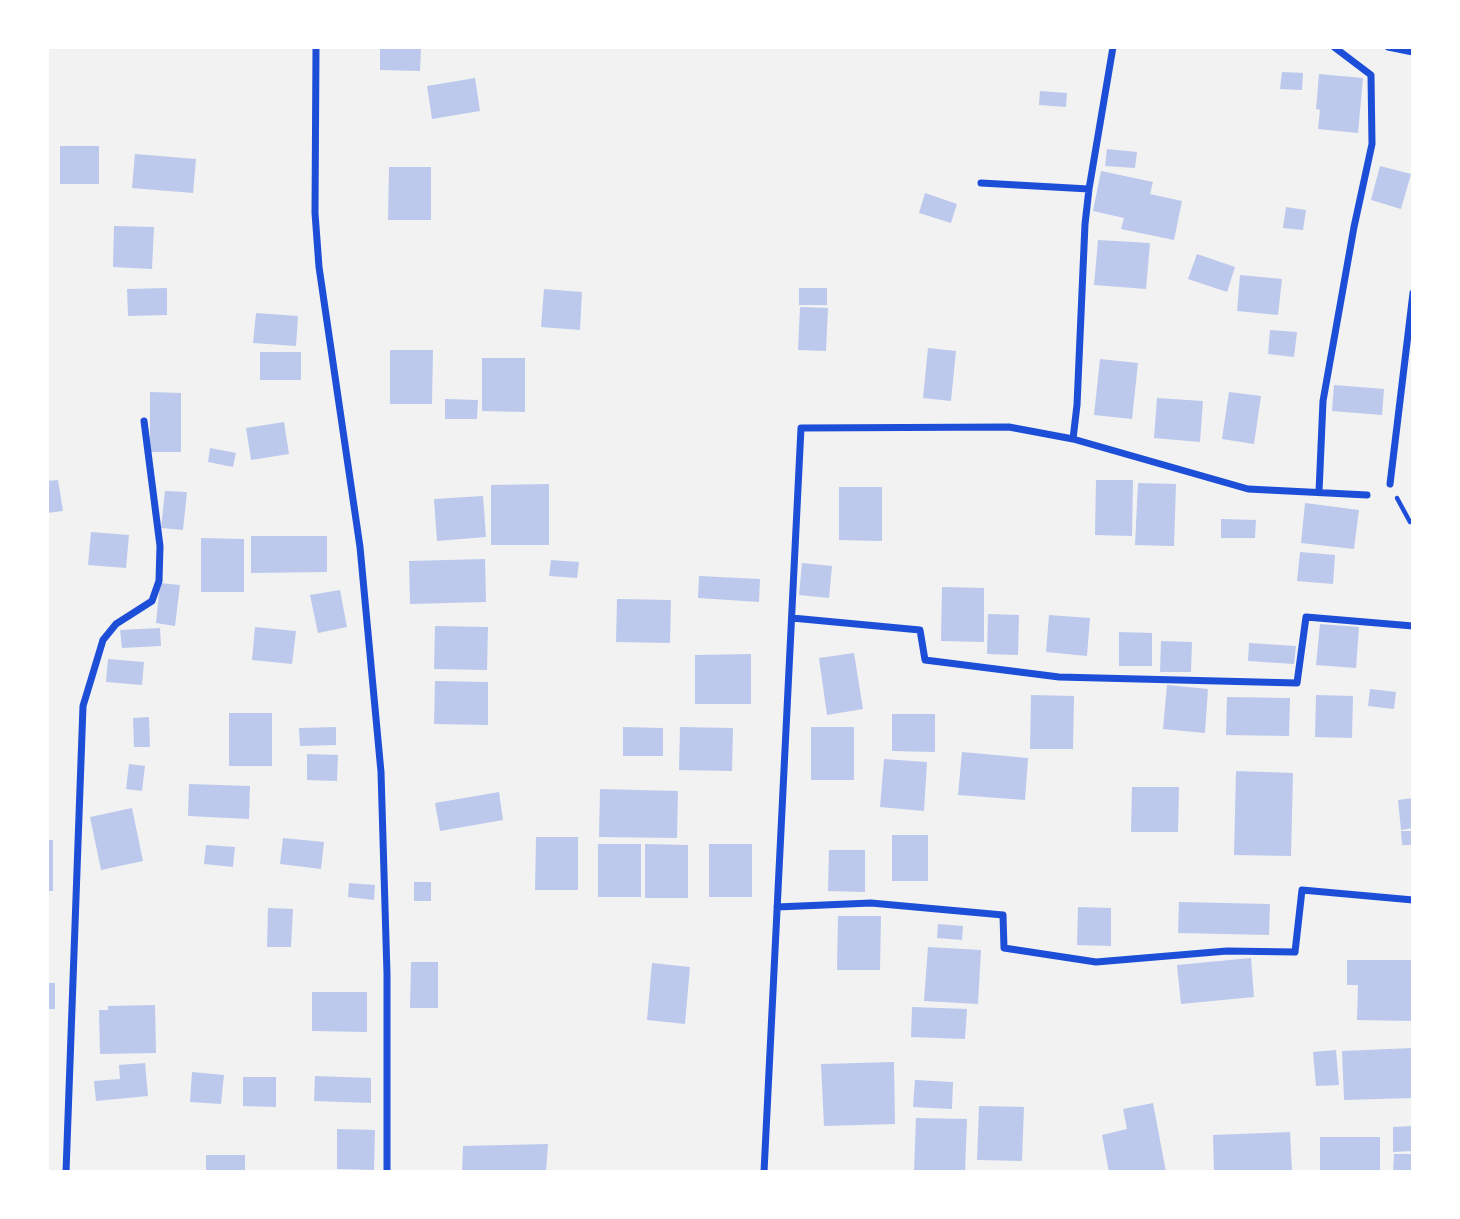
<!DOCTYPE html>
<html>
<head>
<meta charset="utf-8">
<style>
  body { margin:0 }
  #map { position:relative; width:1460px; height:1219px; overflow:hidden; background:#f2f2f2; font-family:Quicksand,sans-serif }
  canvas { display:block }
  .frame { position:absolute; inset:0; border:49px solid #fff; pointer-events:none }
</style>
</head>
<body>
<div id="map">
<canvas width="1460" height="1219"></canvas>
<div class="frame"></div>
</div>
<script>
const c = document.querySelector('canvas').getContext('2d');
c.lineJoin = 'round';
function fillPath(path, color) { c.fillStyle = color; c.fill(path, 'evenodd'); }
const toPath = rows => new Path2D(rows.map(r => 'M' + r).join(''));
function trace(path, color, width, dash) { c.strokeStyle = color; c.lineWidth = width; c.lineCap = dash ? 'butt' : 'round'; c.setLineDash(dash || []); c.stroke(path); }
fillPath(toPath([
  [380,47,421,47,420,71,380,70],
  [1282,72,1303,73,1302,90,1280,89],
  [1319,74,1363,78,1358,133,1318,129,1320,110,1316,109],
  [475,78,480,111,432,119,427,86],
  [1040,91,1067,93,1066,107,1039,105],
  [60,146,99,146,99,184,60,184],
  [1107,149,1137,152,1135,168,1105,166],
  [135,154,196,159,193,193,132,188],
  [1380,166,1411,174,1401,209,1371,200],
  [389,167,431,167,431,220,388,220],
  [1101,171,1153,182,1150,194,1182,201,1174,240,1121,229,1124,218,1093,211],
  [925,193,957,204,951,223,919,213],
  [1286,207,1306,210,1303,230,1283,228],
  [114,226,154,227,152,269,113,267],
  [1098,240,1150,243,1146,289,1094,285],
  [1197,254,1235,267,1227,292,1188,279],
  [1240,275,1282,279,1278,315,1237,311],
  [167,288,167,315,128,316,127,289],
  [799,288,827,288,827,305,799,305],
  [544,289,582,292,580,330,541,327],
  [800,307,828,308,826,351,798,350],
  [256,313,298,316,296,346,253,343],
  [1270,330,1297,332,1294,357,1268,354],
  [928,348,956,351,951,401,923,398],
  [390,350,433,350,432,404,390,404],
  [260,352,301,352,301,380,260,380],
  [482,358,525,358,525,412,482,411],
  [1100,359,1138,363,1132,419,1094,415],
  [1334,385,1384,389,1382,415,1332,411],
  [150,392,181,393,181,452,150,452],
  [1229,392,1261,396,1254,444,1222,439],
  [1157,398,1203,401,1200,442,1154,438],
  [445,399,478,400,477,419,445,419],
  [284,422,289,454,251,460,246,428],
  [210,448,236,453,233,467,208,462],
  [58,480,63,511,47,513,47,481],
  [1096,480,1133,480,1132,536,1095,535],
  [1138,483,1176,484,1174,546,1135,545],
  [549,484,549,545,491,545,491,485],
  [839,487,882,487,882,541,839,540],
  [165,491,187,492,183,530,161,528],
  [483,496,486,537,437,541,434,499],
  [1305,503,1359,510,1354,549,1301,543],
  [1221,519,1256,520,1255,538,1221,538],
  [91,532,129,535,126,568,88,565],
  [251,536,327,536,327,572,251,573],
  [201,538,244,539,244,592,201,592],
  [1300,552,1335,555,1333,584,1297,581],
  [485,559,486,602,410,604,409,561],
  [551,560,579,562,577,578,549,576],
  [802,563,832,566,829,598,799,595],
  [699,576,760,579,759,602,698,598],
  [160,583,180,585,175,626,156,623],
  [942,587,984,588,984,642,941,641],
  [340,590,347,627,318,633,310,595],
  [617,599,671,600,670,643,616,642],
  [988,614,1019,615,1018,655,987,654],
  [1049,615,1090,618,1087,656,1046,652],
  [1320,624,1359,627,1356,668,1316,665],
  [435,626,488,627,487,670,434,669],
  [255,627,296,631,292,664,252,660],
  [160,628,161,646,122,648,120,630],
  [1119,632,1152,633,1152,666,1119,666],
  [1161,641,1192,642,1191,672,1160,672],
  [1249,643,1296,646,1294,664,1248,661],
  [854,653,863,709,827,715,819,658],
  [751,654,751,704,695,704,695,655],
  [108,659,144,662,142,685,106,682],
  [435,681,488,682,488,725,434,724],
  [1167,685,1208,689,1205,733,1163,729],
  [1370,689,1396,692,1394,709,1368,706],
  [1031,695,1074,696,1073,749,1030,749],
  [1316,695,1353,696,1352,738,1315,737],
  [1227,697,1290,698,1289,736,1226,735],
  [229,713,272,713,272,766,229,766],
  [892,714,935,714,935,752,892,751],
  [149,717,150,747,134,747,133,718],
  [336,727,336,745,300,746,299,728],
  [623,727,663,728,663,756,623,756],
  [680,727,733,728,732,771,679,770],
  [811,727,854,727,854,780,811,780],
  [962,752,1028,758,1025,800,958,795],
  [307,754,338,755,337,781,307,780],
  [884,759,927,762,924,811,880,807],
  [129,764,145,766,142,791,126,789],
  [1236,771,1293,773,1291,856,1234,855],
  [189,784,250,786,249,819,188,816],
  [1132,787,1179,787,1178,832,1131,832],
  [600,789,678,791,677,838,599,837],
  [499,792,503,820,440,831,435,803],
  [1413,798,1413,828,1401,830,1398,800],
  [132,808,143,861,101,870,90,817],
  [1401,831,1413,831,1413,845,1402,845],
  [892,835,928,835,928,881,892,881],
  [536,837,578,837,578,890,535,890],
  [283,838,324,842,321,869,280,864],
  [47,840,53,840,53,891,47,891],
  [598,844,641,844,641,897,598,897],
  [645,844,688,845,688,898,645,898],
  [709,844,752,844,752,897,709,897],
  [206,845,235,847,233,867,204,864],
  [829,850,865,850,865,892,828,891],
  [414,882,431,882,431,901,414,901],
  [349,883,375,885,374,900,348,897],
  [1179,902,1270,904,1269,935,1178,933],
  [1078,907,1111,908,1111,946,1077,945],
  [268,908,293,909,291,947,267,947],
  [838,916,881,916,880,970,837,970],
  [938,924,963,926,962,940,937,938],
  [928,947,981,950,978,1004,924,1001],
  [1251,958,1254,997,1181,1004,1177,965],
  [1347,960,1413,960,1413,1021,1357,1020,1358,985,1347,985],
  [411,962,438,962,438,1008,410,1008],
  [652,963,690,967,685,1024,647,1020],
  [47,983,55,983,55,1009,47,1009],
  [312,992,367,992,367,1032,312,1031],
  [155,1005,156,1053,100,1054,99,1010,108,1010,108,1006],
  [912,1007,967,1009,965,1039,911,1037],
  [1413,1048,1413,1098,1344,1100,1342,1051],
  [1336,1050,1339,1085,1316,1086,1313,1052],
  [894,1062,895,1124,824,1126,821,1064],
  [145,1063,148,1096,96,1101,94,1081,120,1079,119,1065],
  [192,1072,224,1075,221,1104,190,1102],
  [315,1076,371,1078,371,1103,314,1101],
  [243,1077,276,1077,276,1107,243,1106],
  [915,1080,953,1082,952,1109,913,1107],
  [1153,1103,1166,1172,1109,1172,1102,1135,1127,1129,1123,1109],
  [979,1106,1024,1107,1022,1161,977,1160],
  [916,1118,967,1119,965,1171,914,1172],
  [1413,1126,1413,1151,1393,1152,1393,1127],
  [337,1129,375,1130,374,1170,337,1169],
  [1290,1132,1292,1172,1214,1172,1213,1135],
  [1320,1137,1380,1137,1380,1172,1320,1172],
  [548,1144,546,1172,462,1172,463,1146],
  [1394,1154,1413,1154,1413,1172,1393,1172],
  [206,1155,245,1155,245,1172,206,1172]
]), '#bdc9ec');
trace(toPath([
  [1397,498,1410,522,1413,522]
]), '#1d4ed8', 4.5);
trace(toPath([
  [316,47,315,213,319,267,360,547,381,772,387,974,387,1172],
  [1388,47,1413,52],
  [981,183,1089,189],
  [1073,439,1248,489,1367,495],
  [1390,484,1413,293],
  [1319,492,1323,401,1354,227,1372,144,1371,75,1334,47],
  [792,618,920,630,925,660,1059,677,1297,683,1306,617,1413,626],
  [777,907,871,903,1003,915,1004,948,1096,962,1227,951,1295,952,1302,890,1413,900],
  [66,1172,83,706,103,640,116,624,152,601,159,581,160,546,144,421],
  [764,1172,801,428,1009,427,1073,439,1077,405,1085,224,1089,189,1113,47]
]), '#1d4ed8', 7);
</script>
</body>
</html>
